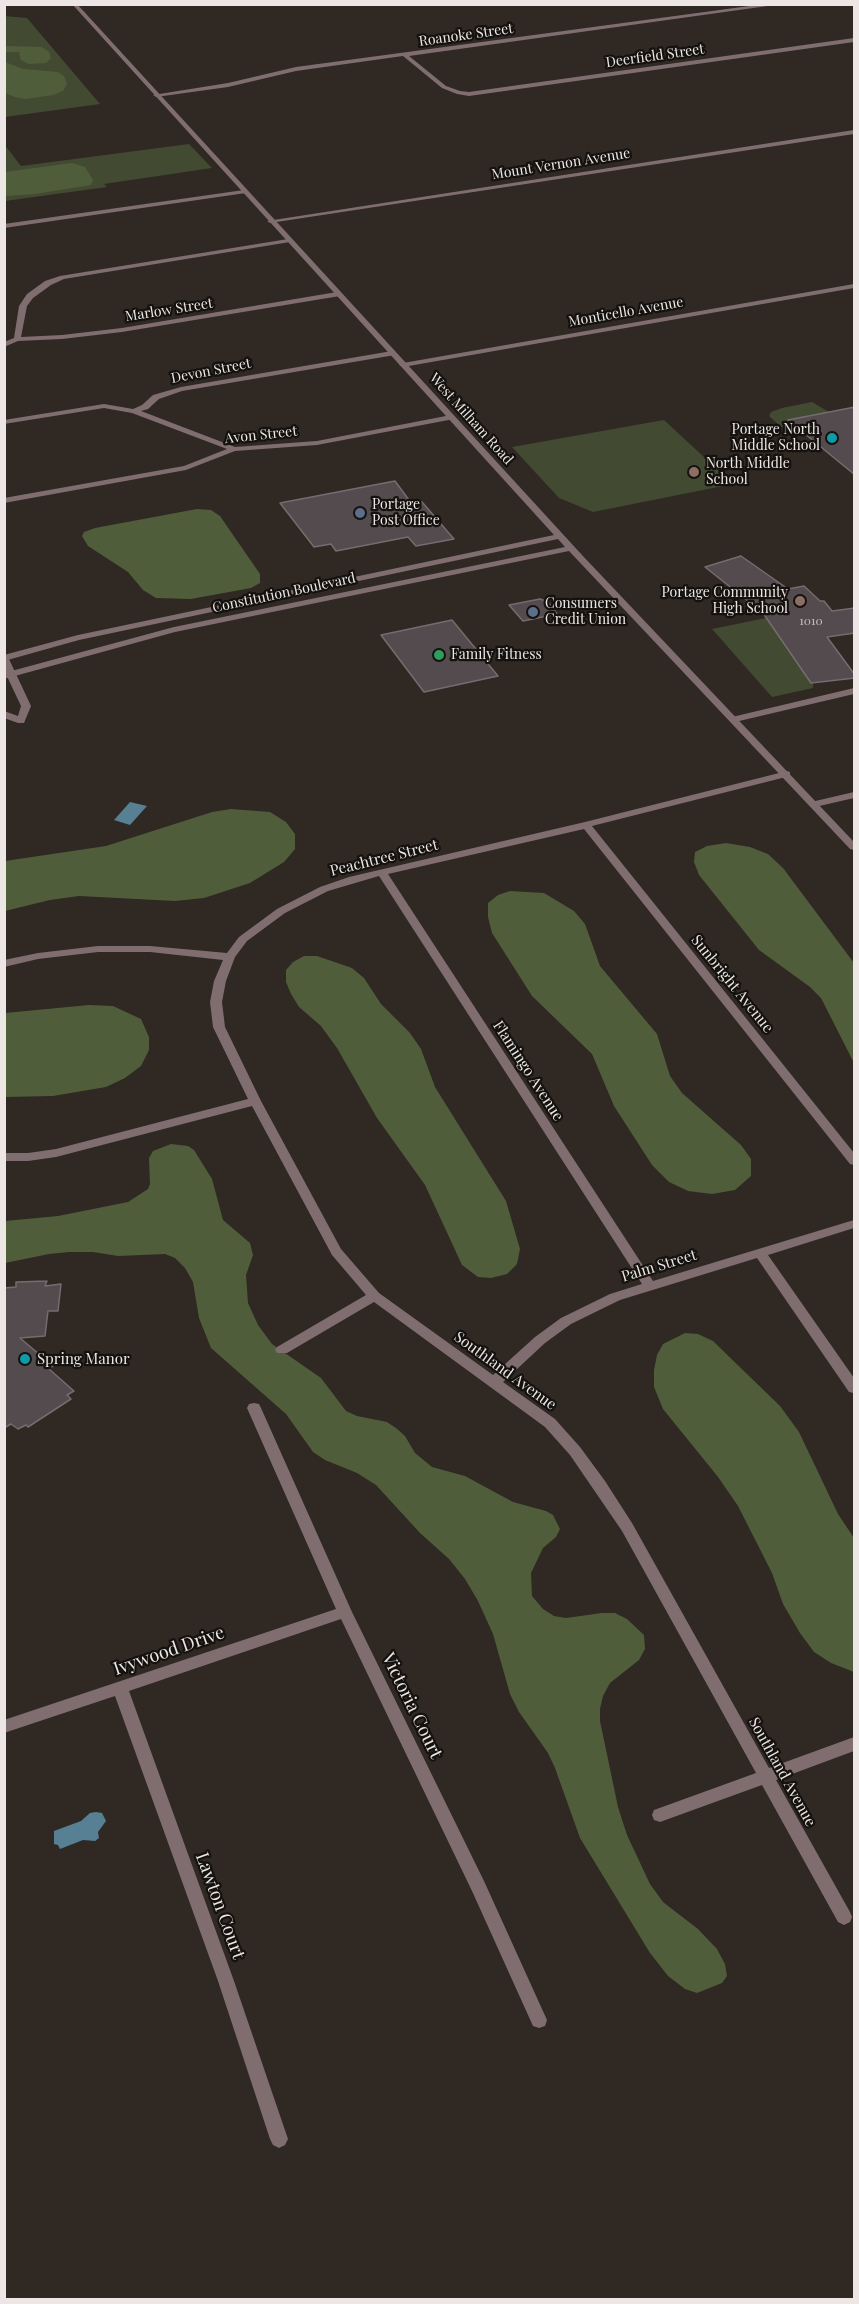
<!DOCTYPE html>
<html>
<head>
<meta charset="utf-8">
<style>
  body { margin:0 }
  #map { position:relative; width:859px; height:2304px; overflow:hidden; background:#2f2823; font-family:"Playfair Display",serif }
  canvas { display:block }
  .frame { position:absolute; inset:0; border:6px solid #ece7e4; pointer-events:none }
</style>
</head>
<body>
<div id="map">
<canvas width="859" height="2304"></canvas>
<div class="frame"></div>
</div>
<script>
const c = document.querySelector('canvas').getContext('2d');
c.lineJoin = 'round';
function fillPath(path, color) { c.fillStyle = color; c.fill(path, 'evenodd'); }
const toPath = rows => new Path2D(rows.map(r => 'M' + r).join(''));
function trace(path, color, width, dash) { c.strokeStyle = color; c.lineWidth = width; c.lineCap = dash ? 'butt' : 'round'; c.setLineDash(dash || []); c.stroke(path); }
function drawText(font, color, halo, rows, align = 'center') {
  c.font = font + ' "Playfair Display",serif'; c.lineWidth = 4.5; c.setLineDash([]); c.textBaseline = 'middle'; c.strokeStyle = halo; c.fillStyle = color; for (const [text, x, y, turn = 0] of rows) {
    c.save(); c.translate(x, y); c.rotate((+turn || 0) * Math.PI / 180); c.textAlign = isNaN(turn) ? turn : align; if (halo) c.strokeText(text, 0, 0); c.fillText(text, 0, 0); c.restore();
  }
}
fillPath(toPath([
  [4,16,27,18,100,104,5,117],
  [4,144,21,166,189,144,212,168,104,184,107,187,5,201],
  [812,402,829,412,789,420,802,432,789,434,769,416,771,412,782,408],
  [664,420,733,484,593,512,559,498,512,447],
  [766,618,813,684,813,688,772,697,712,629]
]), '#424b32');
fillPath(toPath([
  [5,46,42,47,49,52,51,58,46,63,29,64,21,60,19,52,5,52],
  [5,62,23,69,58,72,64,76,67,84,63,91,53,95,26,99,15,97,5,93],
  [72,163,85,167,93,180,91,185,35,194,5,196,5,172],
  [197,509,211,510,220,516,260,574,260,583,251,588,191,599,156,598,143,590,128,572,88,546,82,536,84,532,95,528],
  [231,809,270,812,286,822,295,834,295,849,284,862,250,883,204,898,175,901,79,896,50,900,5,911,5,861,106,846,212,812],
  [726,843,750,847,768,854,783,868,854,963,854,1063,821,998,810,987,759,950,699,875,694,862,695,852,707,846],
  [510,891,544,893,574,911,585,924,600,966,657,1034,670,1076,682,1093,741,1145,751,1159,751,1176,735,1190,712,1194,688,1191,669,1182,652,1165,614,1106,592,1054,532,996,492,933,488,917,488,903,498,895],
  [304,956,317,956,352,968,364,978,381,1004,410,1033,421,1049,435,1087,506,1201,520,1249,517,1264,507,1274,491,1278,478,1277,462,1265,425,1185,377,1118,337,1048,321,1026,299,1007,291,994,286,982,286,970,293,962],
  [89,1005,113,1006,141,1019,149,1037,149,1050,141,1066,125,1078,106,1087,53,1096,5,1097,5,1013],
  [171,1144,188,1146,194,1150,212,1179,223,1220,250,1243,253,1255,246,1275,248,1303,258,1325,272,1344,321,1378,346,1411,357,1416,387,1422,396,1428,405,1436,415,1453,432,1467,465,1476,513,1502,546,1511,553,1515,560,1529,556,1537,543,1548,531,1573,532,1596,543,1609,554,1616,566,1618,602,1613,615,1613,627,1619,644,1635,645,1649,639,1660,610,1683,603,1696,600,1709,600,1721,618,1807,627,1835,650,1884,663,1902,698,1929,717,1949,725,1964,727,1976,722,1983,697,1993,685,1989,668,1976,650,1953,580,1838,555,1768,548,1753,519,1712,510,1694,493,1634,478,1601,465,1579,449,1559,420,1533,376,1485,357,1473,325,1460,313,1452,286,1414,211,1348,199,1318,193,1282,185,1268,175,1258,165,1254,118,1256,93,1252,69,1252,49,1254,5,1263,5,1221,58,1216,128,1202,148,1189,150,1184,149,1158,153,1151],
  [685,1333,698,1334,713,1341,780,1406,799,1432,838,1514,854,1538,854,1672,831,1663,814,1652,800,1633,783,1604,772,1573,738,1506,718,1477,663,1409,654,1387,654,1370,657,1355,663,1344]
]), '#505d3a');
fillPath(toPath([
  [130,802,147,806,130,825,114,820],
  [96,1812,102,1813,106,1821,98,1832,99,1838,95,1841,83,1840,60,1849,58,1845,54,1844,54,1831,81,1821,90,1813]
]), '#578094');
const building = toPath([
  [855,407,855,475,788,420,855,407],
  [395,481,409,500,422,502,454,539,416,546,408,537,336,551,331,544,314,547,280,503,395,481],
  [741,556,788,589,804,586,820,601,824,601,832,611,855,608,855,633,827,637,855,675,855,678,811,683,763,613,705,567,741,556],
  [540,599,548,602,557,614,523,621,509,605,540,599],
  [452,620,498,676,424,692,381,635,452,620],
  [47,1281,45,1286,61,1284,58,1311,48,1311,45,1336,20,1338,53,1366,49,1369,74,1391,67,1395,71,1399,28,1427,26,1425,18,1429,11,1424,4,1428,4,1288,16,1287,16,1282,47,1281]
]);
fillPath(building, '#544b4f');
trace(building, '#766c70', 1.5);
fillPath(toPath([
  [764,4,782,4,409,56,446,86,460,91,469,92,854,38,854,42,469,96,457,94,442,88,403,56,296,71,228,87,156,97,153,95,228,83,296,67,764,4],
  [854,130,854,134,270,223,267,221,854,130],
  [244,190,246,191,246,193,4,228,4,224,244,190],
  [288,239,291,241,290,242,64,279,51,285,33,298,27,306,21,337,62,335,122,328,337,292,340,292,340,296,122,332,62,339,18,341,4,347,4,342,14,338,19,306,27,294,45,281,60,276,288,239],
  [854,284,854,288,403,367,399,365,403,363,854,284],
  [392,351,395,351,395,355,182,391,159,399,148,409,141,411,235,447,317,441,451,415,454,415,454,419,317,445,235,451,186,470,4,503,4,498,184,466,227,449,132,413,104,408,4,424,4,420,104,404,133,409,142,405,153,395,181,387,392,351],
  [4,656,9,659,31,706,24,723,18,723,4,718,4,711,18,716,21,706,4,670,4,656],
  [854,688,854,694,735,722,730,719,732,717,854,688],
  [787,771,790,772,790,776,592,826,854,1153,854,1165,850,1164,584,829,388,874,653,1281,854,1220,854,1228,768,1255,854,1378,854,1393,849,1392,757,1258,620,1300,571,1324,545,1343,503,1382,555,1419,580,1447,605,1481,632,1523,769,1768,854,1737,854,1751,776,1780,850,1912,852,1917,850,1922,844,1925,838,1922,762,1785,660,1822,654,1820,652,1815,654,1810,756,1773,622,1531,570,1455,545,1427,374,1302,287,1353,277,1353,275,1350,277,1347,366,1295,332,1255,252,1106,56,1157,28,1161,4,1161,4,1153,28,1153,56,1149,248,1099,213,1027,210,1002,214,981,223,960,150,952,98,952,38,959,4,967,4,960,38,953,98,946,150,946,227,953,239,937,277,909,320,887,349,877,585,822,787,771],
  [379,876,642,1284,610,1294,561,1318,535,1337,493,1375,379,1293,341,1249,261,1101,225,1027,222,1002,226,981,235,957,247,941,285,913,328,891,379,876],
  [854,792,854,798,815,807,810,804,811,802,854,792],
  [254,1403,259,1404,261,1408,352,1612,484,1881,547,2020,545,2026,539,2028,533,2026,472,1891,341,1619,129,1691,234,1981,288,2139,285,2145,279,2148,273,2145,270,2139,218,1981,115,1696,4,1733,4,1720,336,1609,247,1408,249,1404,254,1403]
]), '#806d6f');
fillPath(toPath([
  [72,4,77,4,582,555,854,842,854,850,850,849,569,551,175,632,4,679,4,673,174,627,565,547,558,539,79,640,4,661,4,655,78,635,554,535,72,4]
]), '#806d6f');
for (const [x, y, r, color] of [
  [832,438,6,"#0f9aa8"],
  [694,472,6,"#8d6e63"],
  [360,513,6,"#5c6f8a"],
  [800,601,6,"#8d6e63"],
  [533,612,6,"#5c6f8a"],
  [439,655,6,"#2e9e5b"],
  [25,1359,6,"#0f9aa8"]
]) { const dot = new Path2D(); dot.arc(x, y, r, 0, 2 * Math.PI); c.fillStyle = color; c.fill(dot); trace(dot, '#14110f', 2); }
drawText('12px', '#c6c0bf', null, [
  ["1010",811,621]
]);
drawText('14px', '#ece7e4', '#14110f', [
  ["Roanoke Street",466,35,-8],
  ["Deerfield Street",655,56,-8],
  ["Mount Vernon Avenue",561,164,-9],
  ["Marlow Street",169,310,-9],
  ["Monticello Avenue",626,312,-10],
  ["Devon Street",211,371,-11],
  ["West Milham Road",471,419,48],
  ["Avon Street",261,435,-6],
  ["Constitution Boulevard",284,593,-12]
]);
drawText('14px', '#ece7e4', '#14110f', [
  ["Portage North",820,430,"right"],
  ["Middle School",820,446,"right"],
  ["North Middle",706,464],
  ["School",706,480],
  ["Portage",372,505],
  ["Post Office",372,521],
  ["Portage Community",788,593,"right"],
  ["High School",788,609,"right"],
  ["Consumers",545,604],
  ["Credit Union",545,620],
  ["Family Fitness",451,655]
], 'left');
drawText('15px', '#ece7e4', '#14110f', [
  ["Peachtree Street",384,858,-14],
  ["Sunbright Avenue",732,984,51],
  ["Flamingo Avenue",528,1071,57],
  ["Palm Street",659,1266,-17],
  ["Southland Avenue",505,1371,36],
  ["Southland Avenue",782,1772,61]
]);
drawText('15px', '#ece7e4', '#14110f', [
  ["Spring Manor",37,1359]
], 'left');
drawText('18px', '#ece7e4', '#14110f', [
  ["Ivywood Drive",169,1651,-19],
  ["Victoria Court",412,1706,64],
  ["Lawton Court",220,1906,70]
]);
</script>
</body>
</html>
